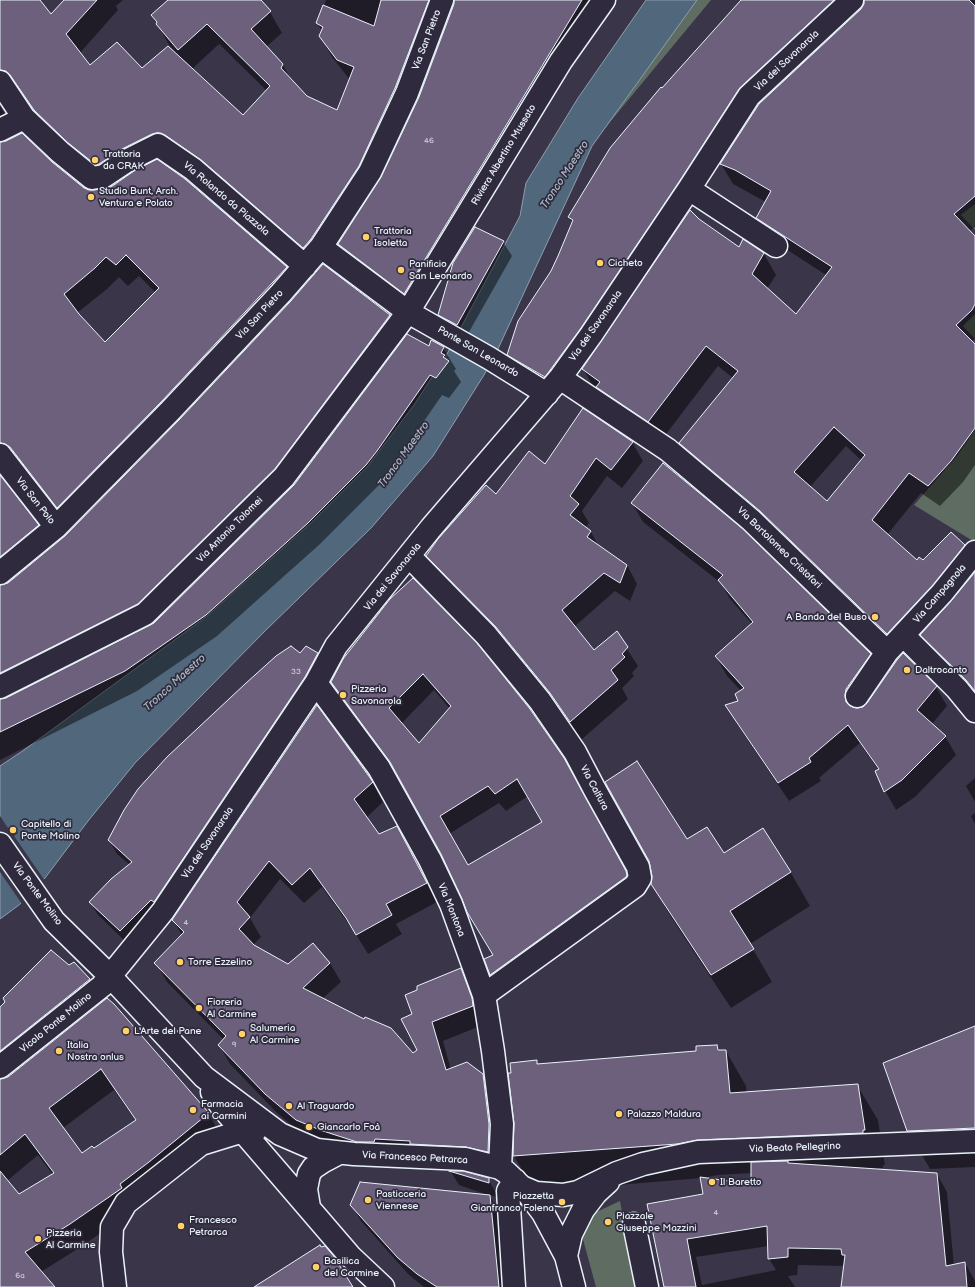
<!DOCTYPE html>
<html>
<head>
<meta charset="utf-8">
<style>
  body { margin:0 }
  canvas { display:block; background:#3b354a }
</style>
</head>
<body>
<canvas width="975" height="1287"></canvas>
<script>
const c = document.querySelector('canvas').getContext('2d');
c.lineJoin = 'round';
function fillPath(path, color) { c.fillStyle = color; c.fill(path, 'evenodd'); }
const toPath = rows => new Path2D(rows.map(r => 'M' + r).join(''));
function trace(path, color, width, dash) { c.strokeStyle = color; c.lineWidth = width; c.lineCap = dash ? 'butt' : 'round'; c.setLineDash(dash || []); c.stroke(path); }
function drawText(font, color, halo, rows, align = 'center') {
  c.font = font + ' "Balsamiq Sans",sans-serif'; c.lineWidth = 3.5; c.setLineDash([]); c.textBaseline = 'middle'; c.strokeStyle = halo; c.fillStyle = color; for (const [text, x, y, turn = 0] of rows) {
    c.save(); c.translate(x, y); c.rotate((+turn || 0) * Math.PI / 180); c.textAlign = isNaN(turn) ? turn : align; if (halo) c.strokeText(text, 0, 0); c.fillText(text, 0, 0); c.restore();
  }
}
fillPath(toPath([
  [669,0,711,0,571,169],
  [975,204,975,230,961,215],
  [975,314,975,339,963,326],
  [975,430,975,538,973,541,914,505,957,456],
  [620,1201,636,1287,596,1287,581,1232,590,1215]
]), '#5f6c61');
const water = toPath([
  [646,0,697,0,592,146,497,351,484,375,433,456,371,528,265,631,135,763,88,821,45,878,19,905,0,919,0,766,24,750,206,617,311,523,368,466,414,405,447,354,520,216,526,183,578,98,646,0]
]);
fillPath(water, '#51677c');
trace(water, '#8d9eae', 1);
fillPath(toPath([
  [0,816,8,828,12,825,18,833,14,836,45,881,22,904,0,872]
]), '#3b354a');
fillPath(toPath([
  [0,0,39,0,51,15,65,0,123,0,116,6,118,10,80,53,90,66,142,70,174,50,169,45,152,15,169,0,259,0,270,12,282,33,266,47,283,65,292,81,307,97,338,112,350,80,332,57,320,36,322,31,317,23,326,0,606,0,417,314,351,265,339,244,382,178,420,98,454,8,446,11,316,268,165,154,134,170,111,185,108,185,47,131,24,96,19,92,0,100],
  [219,44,267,91,243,117,192,69],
  [743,0,975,0,975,227,969,231,975,237,975,338,971,342,975,345,975,465,963,482,940,506,921,493,887,535,917,562,923,562,964,545,975,564,899,654,692,464,680,443,733,378,718,366,660,442,595,389,583,369,699,219,739,249,744,241,764,254,776,275,767,289,796,315,826,275,769,238,757,218,766,202,733,184,721,164,863,7,855,11,750,110,557,396,520,375,508,355,552,272,573,223,569,217,662,89],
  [846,446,862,461,827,502,810,487],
  [0,106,17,134,2,143,51,162,84,189,286,268,298,288,70,528,0,472],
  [139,276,156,293,105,344,77,313,107,289,119,277,128,286],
  [503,242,512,256,465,339,448,329,439,315],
  [390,315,402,336,286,490,150,624,136,599,134,600,149,625,147,627,154,624,294,486,430,348,443,348,456,369,454,371,461,382,449,398,442,395,389,472,378,486,320,544,217,636,137,691,0,760,0,477,38,526,50,546,2,586,8,584],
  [34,683,35,684,2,700,6,697],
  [632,442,643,461,622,488,607,476,582,511,589,523,585,528,591,532,599,547,627,565,637,584,630,601,615,591,574,627,594,652,616,632,638,666,632,673,634,676,622,688,628,699,581,740,562,712,507,645,438,574,427,556,496,495,546,465],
  [632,503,870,654,881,673,856,710,936,687,947,706,932,724,945,736,956,755,915,797,896,810,885,791,878,770,860,743,819,778,821,781,789,801,737,724,727,706,740,702,741,691,727,676,716,657,752,624,730,599,721,583,643,522],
  [975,574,975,696,932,653,922,635],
  [365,632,574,777,636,890,501,992,491,975,486,960,494,956,442,853,400,777,342,700,332,682],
  [434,690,450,709,419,745,401,724],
  [528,796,543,822,468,866,449,834,499,803,506,811],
  [300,654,317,654,325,667,128,944,98,915,90,902,130,865,117,854,109,840],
  [368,775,383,802,366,818,379,836,408,847,437,902,396,924,402,934,368,954,355,933,322,887,304,903,280,879,250,918,261,937,252,946,288,965,330,963,341,982,322,999,413,1054,419,1050,413,1014,461,970,472,989,483,1025,443,1041,451,1070,482,1075,494,1095,499,1171,308,1139,277,1113,230,1064,219,1045,224,1040,167,982,156,963,182,935,173,920],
  [975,778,975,802,966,786],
  [975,813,975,824,971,816],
  [763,830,791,873,810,906,750,944,772,982,731,1008,671,917,652,884,687,841,723,854],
  [74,963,89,980,103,1003,208,1113,221,1135,134,1210,82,1246,41,1272,54,1287,0,1287,0,1008],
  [114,1090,136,1121,94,1149,82,1154,63,1128],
  [38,1155,53,1175,18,1195,7,1181],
  [975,1027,975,1167,930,1169,908,1131],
  [717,1046,720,1051,726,1051,746,1086,747,1093,857,1085,878,1120,885,1165,883,1165,883,1168,878,1168,878,1170,937,1174,947,1192,954,1266,965,1263,975,1281,975,1287,842,1287,844,1266,798,1265,797,1275,788,1276,795,1287,665,1287,704,1195,702,1178,535,1192,514,1156,515,1124,536,1061,538,1065,697,1052],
  [752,1173,752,1185,703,1178,718,1175],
  [769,1246,769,1259,776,1270,702,1285,696,1257],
  [451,1172,463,1172,488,1179,496,1193,497,1197,489,1195,499,1211,506,1287,424,1287,408,1274,361,1221,352,1205,488,1195,459,1185]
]), '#0007');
const building = toPath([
  [0,0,40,0,51,14,64,0,97,0,66,34,90,65,117,42,142,68,168,46,243,115,270,86,207,24,178,50,156,24,157,22,151,15,168,0,261,0,271,11,251,29,283,64,281,68,307,96,337,110,354,67,337,60,319,36,323,27,316,23,323,5,374,26,381,0,429,0,395,88,359,166,311,239,303,248,201,160,165,135,158,133,152,134,122,149,99,164,96,165,68,143,34,110,10,75,6,71,0,70,0,0],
  [454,0,582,0,404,294,338,244,381,177,419,97,454,4,454,0],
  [741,0,834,0,739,89,679,182,581,328,545,377,507,355,518,321,551,271,558,256,573,220,568,217,610,148,661,87,662,88,741,0],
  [864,0,969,0,975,6,975,196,954,214,975,236,975,304,972,310,956,325,975,344,975,428,951,461,928,486,909,473,872,520,917,560,919,557,923,560,951,532,965,545,933,585,887,634,760,511,679,443,738,371,706,346,648,422,596,387,600,382,582,369,690,210,699,219,739,247,743,239,764,253,752,274,796,314,832,267,756,218,771,191,735,170,720,164,759,104,861,9,864,4,864,0],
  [834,427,865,455,827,501,794,472,834,427],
  [22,133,52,162,84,188,89,190,94,190,111,187,134,171,157,159,185,179,287,267,161,402,57,508,10,447,5,444,0,443,0,142,6,141,22,133],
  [126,255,159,288,105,342,79,314,64,294,95,268,106,257,116,265,126,255],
  [475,227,504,241,457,325,438,315,453,263,475,227],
  [323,264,390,315,275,469,138,604,0,673,0,585,8,583,65,536,179,420,290,302,323,264],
  [407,334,429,346,431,340,444,347,441,353,445,355,443,357,449,361,436,378,430,375,377,451,366,465,308,523,206,615,125,671,0,732,0,699,6,698,154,623,294,485,407,334],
  [583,408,633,442,611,470,596,458,570,496,579,504,570,515,591,531,587,537,627,565,620,583,604,573,562,610,594,650,617,631,628,647,622,654,625,657,611,670,618,680,570,722,550,693,496,627,426,556,438,539,486,485,496,494,529,451,545,464,583,408],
  [663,463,743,529,871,654,846,689,845,695,846,702,850,706,856,708,863,707,867,703,897,660,903,653,937,686,917,710,946,736,902,780,884,792,875,771,879,769,848,725,809,758,811,762,778,783,725,705,738,701,735,694,744,688,715,656,753,622,718,580,723,575,631,503,663,463],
  [0,475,39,525,0,557,0,475],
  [975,572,975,691,966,680,920,635,951,601,975,572],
  [413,578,477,643,530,709,564,758,626,871,627,875,626,877,490,975,484,959,493,955,467,912,462,899,441,854,390,762,331,682,343,659,390,599,413,578],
  [423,674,451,706,419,743,389,708,423,674],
  [517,779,542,822,468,865,440,816,488,786,495,794,517,779],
  [291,646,300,653,306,646,318,653,305,677,154,902,151,900,120,931,89,902,111,879,132,862,108,840,124,810,138,789,167,757,245,684,276,656,291,646],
  [317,705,368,775,373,782,354,799,379,834,397,826,427,883,386,904,392,915,356,935,346,918,310,868,292,885,269,861,237,902,250,917,239,929,254,945,288,964,313,943,330,963,303,988,364,1019,365,1017,391,1028,413,1053,417,1050,401,1019,412,1014,405,995,417,990,417,986,461,968,472,998,473,1006,432,1022,446,1070,467,1062,483,1074,489,1124,488,1152,466,1147,410,1144,410,1141,375,1139,374,1142,357,1142,320,1130,296,1120,265,1094,218,1045,226,1036,154,963,184,932,172,920,317,705],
  [637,761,687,839,707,827,724,853,763,828,791,872,730,911,754,949,711,975,651,884,652,876,649,861,605,782,637,761],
  [51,950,69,965,74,962,90,979,0,1051,0,1007,5,1002,3,998,51,950],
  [107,998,114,1004,209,1113,149,1162,120,1184,122,1188,70,1224,25,1252,55,1287,0,1287,0,1171,19,1194,54,1173,25,1134,0,1155,0,1079,8,1077,107,998],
  [101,1069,136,1120,94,1148,92,1146,82,1153,49,1108,101,1069],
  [975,1026,975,1128,907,1131,883,1063,975,1026],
  [717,1045,718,1050,726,1050,730,1093,858,1084,865,1130,863,1130,863,1133,698,1140,677,1144,513,1156,514,1124,508,1073,511,1073,510,1063,537,1060,537,1064,696,1051,696,1046,717,1045],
  [788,1161,788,1163,937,1173,946,1266,965,1262,967,1287,841,1287,845,1255,842,1255,841,1249,788,1248,788,1257,768,1259,767,1226,687,1239,696,1287,664,1287,647,1204,703,1194,700,1177,751,1184,751,1162,788,1161],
  [449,1171,463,1171,489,1178,489,1183,449,1171],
  [360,1182,490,1195,499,1287,437,1287,417,1274,398,1258,350,1205,360,1182],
  [320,1245,321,1247,325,1246,333,1255,353,1287,254,1287,320,1245]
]);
fillPath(building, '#6c607d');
trace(building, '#e8f1f8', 1);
const minor = toPath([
  [0,82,24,118,60,152,92,178,104,176,128,160,158,145,193,169,305,266],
  [0,130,24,118],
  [689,189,776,246],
  [321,247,408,312,489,358,547,394],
  [560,378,668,450,751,520,887,652,903,635,957,689,975,711],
  [0,455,56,527],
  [410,557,486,635,540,701,575,752,595,790,638,867,640,878,635,886,484,995],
  [0,573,56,527,170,411,281,293,321,247,370,172,407,93,442,0],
  [903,635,942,593,975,552],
  [316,683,379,768,430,860,451,904,484,995,493,1051,502,1124,500,1168],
  [0,687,145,614,284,477,408,312,561,61,604,0],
  [857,696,887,652],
  [0,844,54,921,110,976,204,1077,280,1134,317,1150,354,1154,465,1159,500,1168,506,1172,527,1192,543,1213,566,1256,574,1287],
  [0,1067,102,986,163,911,316,683,336,646,431,528,560,378,591,335,689,189,749,96,852,0],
  [212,1092,221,1106,350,1256,383,1287],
  [522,1187,536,1193,563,1195,578,1192,617,1173,643,1164,698,1152,975,1141],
  [309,1207,306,1189,309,1174,313,1168,322,1162,339,1153],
  [634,1224,647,1287],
  [566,1256,571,1234,583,1210,596,1193,608,1182],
  [115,1287,111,1252,112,1227,126,1203,201,1144,243,1131,255,1131],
  [514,1287,508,1191,515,1180]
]);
trace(minor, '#e8f1f8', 25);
trace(minor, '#2f2a3d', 22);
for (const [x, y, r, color] of [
  [95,160,4,"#ffd166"],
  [91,197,4,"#ffd166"],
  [366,237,4,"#ffd166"],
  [600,263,4,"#ffd166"],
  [401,270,4,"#ffd166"],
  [875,617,4,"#ffd166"],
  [907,670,4,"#ffd166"],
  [343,695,4,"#ffd166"],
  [13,830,4,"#ffd166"],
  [180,962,4,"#ffd166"],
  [199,1008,4,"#ffd166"],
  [126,1031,4,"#ffd166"],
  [242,1034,4,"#ffd166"],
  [59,1051,4,"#ffd166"],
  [289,1106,4,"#ffd166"],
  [193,1110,4,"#ffd166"],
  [619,1114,4,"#ffd166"],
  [309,1127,4,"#ffd166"],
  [712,1182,4,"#ffd166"],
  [368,1200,4,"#ffd166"],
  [562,1202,4,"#ffd166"],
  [608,1222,4,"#ffd166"],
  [181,1226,4,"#ffd166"],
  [38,1239,4,"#ffd166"],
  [316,1267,4,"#ffd166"]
]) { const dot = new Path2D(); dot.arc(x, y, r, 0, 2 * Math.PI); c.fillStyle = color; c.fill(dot); trace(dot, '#2f2a3d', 1.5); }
drawText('8px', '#c9cdd9', null, [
  ["46",429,141],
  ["33",296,672],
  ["4",186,923],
  ["9",234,1045],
  ["4",716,1213],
  ["6a",20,1276]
]);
drawText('10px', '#e8f1f8', '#2f2a3d', [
  ["Via San Pietro",427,40,-69],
  ["Via dei Savonarola",787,61,-43],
  ["Riviera Albertino Mussato",504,155,-59],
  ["Via Rolando da Piazzola",226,199,40],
  ["Via San Pietro",260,315,-47],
  ["Via dei Savonarola",596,326,-55],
  ["Ponte San Leonardo",478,352,30],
  ["Via San Polo",35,501,52],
  ["Via Antonio Tolomei",230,530,-45],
  ["Via Bartolomeo Cristofori",779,548,44],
  ["Via dei Savonarola",393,577,-51],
  ["Via Campagnola",940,594,-49],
  ["Via Calfura",594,788,62],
  ["Via dei Savonarola",208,843,-56],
  ["Via Ponte Molino",37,894,53],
  ["Via Montona",451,910,68],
  ["Vicolo Ponte Molino",56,1023,-39],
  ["Via Beato Pellegrino",795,1148,-2],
  ["Via Francesco Petrarca",415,1158,3]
]);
drawText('10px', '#e8f1f8', '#2f2a3d', [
  ["Trattoria",103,154],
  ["da CRAK",103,166],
  ["Studio Bunt, Arch.",99,191],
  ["Ventura e Polato",99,203],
  ["Trattoria",374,231],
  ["Isoletta",374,243],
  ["Cicheto",608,263],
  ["Panificio",409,264],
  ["San Leonardo",409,276],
  ["A Banda del Buso",867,617,"right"],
  ["Daltrocanto",915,670],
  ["Pizzeria",351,689],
  ["Savonarola",351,701],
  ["Capitello di",21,824],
  ["Ponte Molino",21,836],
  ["Torre Ezzelino",188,962],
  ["Fioreria",207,1002],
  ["Al Carmine",207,1014],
  ["Salumeria",250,1028],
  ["Al Carmine",250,1040],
  ["L'Arte del Pane",134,1031],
  ["Italia",67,1045],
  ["Nostra onlus",67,1057],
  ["Farmacia",201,1104],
  ["ai Carmini",201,1116],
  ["Al Traguardo",297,1106],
  ["Palazzo Maldura",627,1114],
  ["Giancarlo Foà",317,1127],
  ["Il Baretto",720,1182],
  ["Pasticceria",376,1194],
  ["Viennese",376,1206],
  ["Piazzetta",554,1196,"right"],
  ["Gianfranco Folena",554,1208,"right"],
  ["Piazzale",616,1216],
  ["Giuseppe Mazzini",616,1228],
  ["Francesco",189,1220],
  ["Petrarca",189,1232],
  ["Pizzeria",46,1233],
  ["Al Carmine",46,1245],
  ["Basilica",324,1261],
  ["del Carmine",324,1273]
], 'left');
drawText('italic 11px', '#acbac6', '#2f2a3d', [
  ["Tronco Maestro",565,175,-57],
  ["Tronco Maestro",404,455,-54],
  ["Tronco Maestro",175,683,-42]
]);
</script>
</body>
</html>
